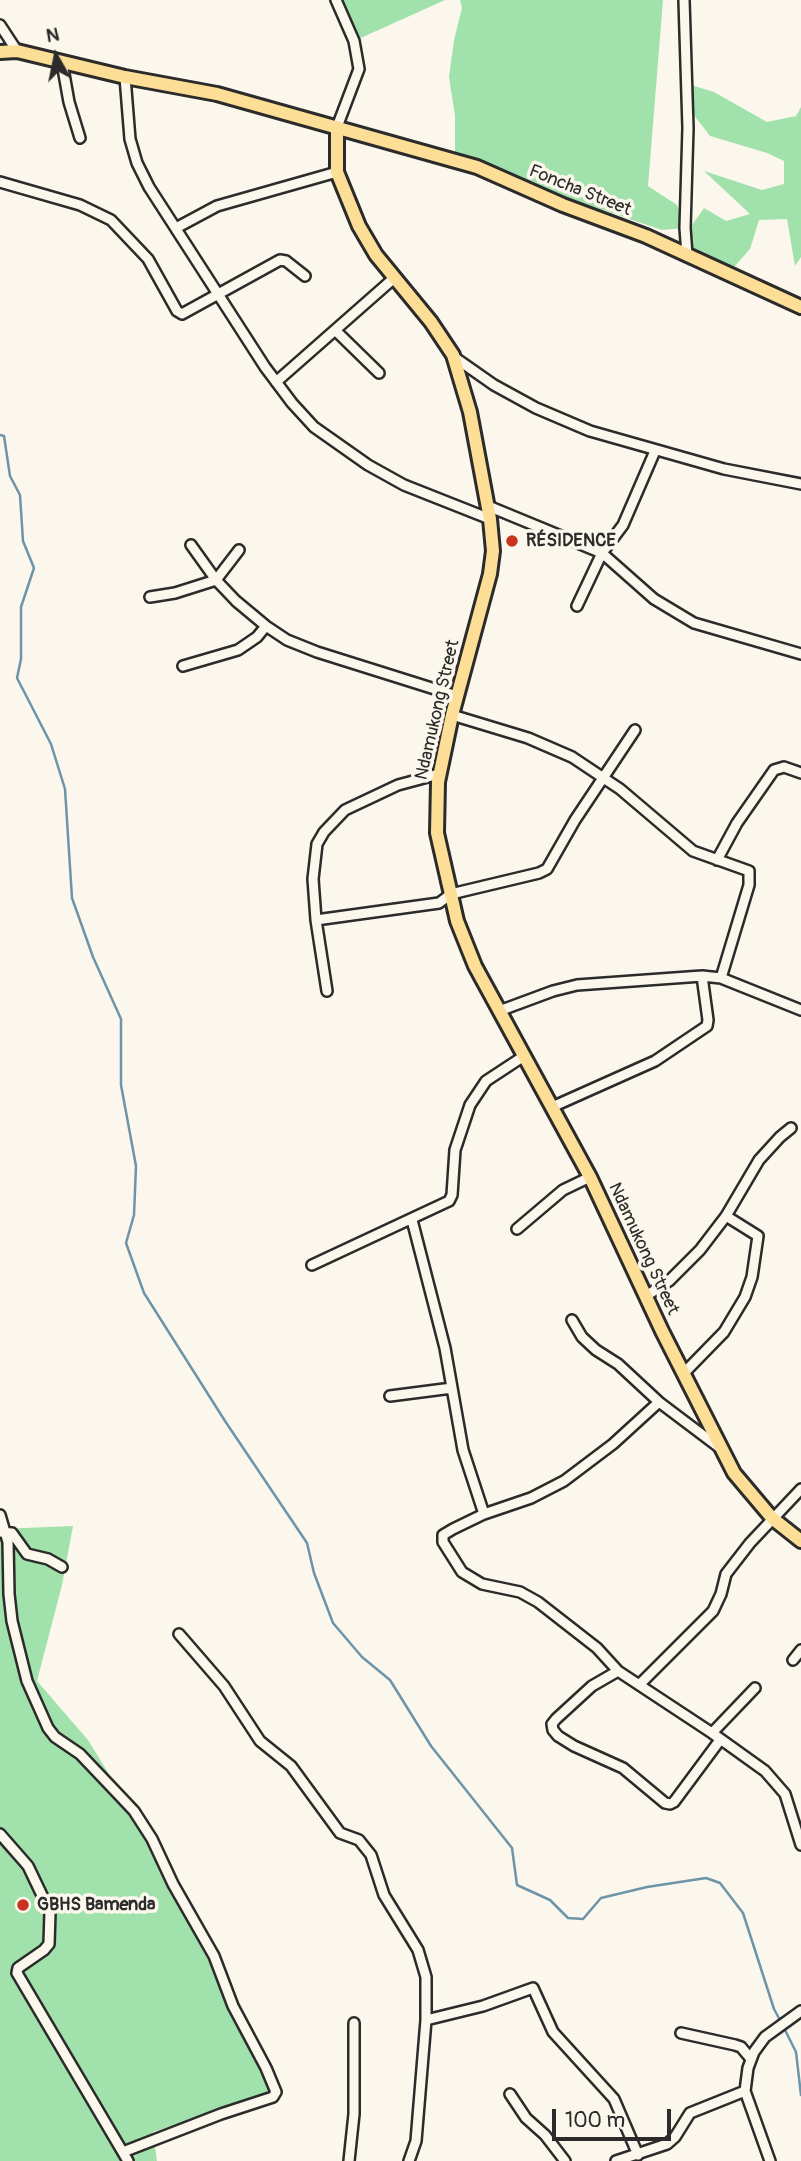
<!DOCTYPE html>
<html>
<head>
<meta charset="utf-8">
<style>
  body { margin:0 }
  #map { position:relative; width:801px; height:2161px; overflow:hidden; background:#fbf7ec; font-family:Pangolin,sans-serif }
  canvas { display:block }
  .north { position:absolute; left:21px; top:21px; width:70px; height:70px; -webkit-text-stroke:5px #fbf7ec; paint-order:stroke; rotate:351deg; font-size:19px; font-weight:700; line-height:28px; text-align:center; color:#2b2b2b }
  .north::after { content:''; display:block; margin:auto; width:24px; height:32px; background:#2b2b2b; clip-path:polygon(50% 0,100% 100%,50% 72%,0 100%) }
  .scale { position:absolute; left:552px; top:2109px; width:119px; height:32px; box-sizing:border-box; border:4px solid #2b2b2b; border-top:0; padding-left:9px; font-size:21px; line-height:24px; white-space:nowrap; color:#2b2b2b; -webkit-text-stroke:5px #fbf7ec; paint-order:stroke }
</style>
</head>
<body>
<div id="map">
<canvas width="801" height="2161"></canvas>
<div class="north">N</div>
<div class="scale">100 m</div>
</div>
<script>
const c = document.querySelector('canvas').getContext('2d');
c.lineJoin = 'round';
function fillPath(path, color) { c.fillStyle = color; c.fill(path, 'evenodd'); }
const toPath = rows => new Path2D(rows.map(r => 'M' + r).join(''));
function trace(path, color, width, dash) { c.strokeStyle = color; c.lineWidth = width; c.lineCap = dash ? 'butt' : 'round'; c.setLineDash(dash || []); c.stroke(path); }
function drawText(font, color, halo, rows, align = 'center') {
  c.font = font + ' Pangolin,sans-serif'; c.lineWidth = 7; c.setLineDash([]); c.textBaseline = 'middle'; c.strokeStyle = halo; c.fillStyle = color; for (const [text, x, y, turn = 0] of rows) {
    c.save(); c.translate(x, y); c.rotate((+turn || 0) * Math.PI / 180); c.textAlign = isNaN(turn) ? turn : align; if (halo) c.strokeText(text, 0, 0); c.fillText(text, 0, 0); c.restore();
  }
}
fillPath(toPath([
  [336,0,445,0,354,41],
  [460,0,663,0,648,186,677,205,685,228,662,230,455,160,455,116,449,77,454,40,462,8],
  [691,85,714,92,767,122,796,116,801,107,801,257,795,266,787,219,759,220,750,249,728,274,687,255,685,235,704,208,726,221,750,214,704,171,762,190,784,184,784,161,767,153,710,136,690,110],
  [73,1526,62,1585,37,1681,88,1740,173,1878,197,1940,278,2086,252,2099,153,2132,157,2161,0,2161,0,1529]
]), '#a1e2ac');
trace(toPath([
  [0,435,4,436,10,476,20,495,23,541,34,568,21,607,21,659,17,678,51,744,65,789,72,898,93,957,121,1019,121,1085,136,1166,134,1215,126,1243,144,1293,225,1421,307,1543,314,1573,333,1623,362,1657,390,1680,431,1746,512,1848,517,1885,550,1900,568,1918,583,1919,601,1898,647,1887,706,1878,720,1883,743,1913,774,2009,781,2022],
  [784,2028,796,2052,801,2095]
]), '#6d94a8', 2.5);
const minor = toPath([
  [336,0,354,41,359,69,337,127],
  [684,0,688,128,685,228,687,255],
  [0,25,17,51],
  [62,63,69,102,80,138],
  [125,77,130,139,137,163,149,187,265,367,292,403,314,427,368,465,404,485,490,519],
  [0,182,80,205,111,220,148,259,177,311,182,314,280,260,286,261,305,276],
  [176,228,217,206,337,172],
  [335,330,379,373],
  [454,357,494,385,536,408,590,431,724,469,801,484],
  [276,382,393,279],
  [488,506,602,553,654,599,694,623,801,654],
  [191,545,216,580,236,601,266,626,287,640,317,652,457,696],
  [150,597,175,593,216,580,239,550],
  [577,606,602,553,623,525,655,451],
  [183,666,238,650,257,637,266,626],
  [452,715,528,738,572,757,620,789,693,851,749,871,749,885,721,978],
  [717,860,737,823,774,770,784,767,801,773],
  [316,920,439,903,451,894,539,873,547,869,575,820,635,730],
  [327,991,316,920,313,879,317,844,324,832,345,810,398,785,439,774],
  [499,1011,553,991,577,985,702,976,721,978,801,1010],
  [552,1107,655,1061,707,1026,708,1020,702,976],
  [412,1220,445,1348,463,1450,484,1514],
  [517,1229,563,1190,590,1177],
  [312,1265,449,1201,452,1195,455,1150,470,1105,486,1081,524,1056],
  [646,1296,669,1281,700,1250,726,1216,759,1160,780,1137,791,1128],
  [572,1320,582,1337,596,1350,618,1364,659,1402,720,1448],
  [683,1374,724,1332,745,1297,752,1277,758,1236,726,1216],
  [390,1396,452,1388],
  [659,1402,613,1444,564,1481,531,1498,484,1514,453,1529,443,1535,443,1542,462,1572,482,1584,520,1592,538,1602,597,1648,618,1671,712,1733,765,1771,785,1794,801,1845],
  [0,1515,8,1542,9,1594,12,1621,27,1681,48,1728,55,1737,80,1754,118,1794,134,1811,152,1839,173,1884,214,1956,233,2006,266,2068,276,2092,273,2097,221,2114,123,2152],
  [0,1532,12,1533,27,1554,48,1559,62,1567],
  [179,1634,224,1686,260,1741,291,1766,340,1833,359,1840,371,1855,384,1895,418,1950,426,1977,426,2020,416,2141,409,2161],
  [793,1660,801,1650],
  [618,1671,592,1686,556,1719,552,1724,553,1730,558,1736,574,1746,623,1768,665,1803,670,1804,674,1802,720,1740],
  [640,1684,713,1611,721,1594,726,1574,750,1543,801,1489],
  [712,1733,755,1688],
  [0,1834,28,1866,50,1912,49,1944,44,1950,18,1968,17,1973,128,2161],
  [426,2020,483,2006,533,1988,553,2032,614,2099,638,2155],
  [681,2033,735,2045,741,2047,751,2059],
  [510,2094,526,2118,545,2135,565,2161],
  [349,2161,354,2114,354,2023],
  [616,2161,667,2144,675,2137,690,2113,745,2091],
  [770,2161,745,2091,748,2068,754,2052,765,2037,801,2011]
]);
const major = toPath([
  [0,52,17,51,125,77,217,94,477,167,563,205,646,236,801,307],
  [337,127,337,172,359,226,376,255,431,322,453,355,470,412,490,519,493,551,490,574,452,715,438,782,437,833,457,921,475,966,590,1177,662,1331,734,1473,772,1518,801,1541]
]);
trace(minor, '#2b2b2b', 14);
trace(major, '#2b2b2b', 18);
trace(minor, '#fbf7ec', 9);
trace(major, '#fdde96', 12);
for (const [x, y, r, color] of [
  [512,541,7,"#c8321e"],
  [23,1905,7,"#c8321e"]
]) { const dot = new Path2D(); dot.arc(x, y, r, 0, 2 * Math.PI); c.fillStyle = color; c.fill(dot); trace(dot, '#fbf7ec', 2.5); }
drawText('18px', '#2b2b2b', '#fbf7ec', [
  ["Foncha Street",580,191,22],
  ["Ndamukong Street",438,710,-77],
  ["Ndamukong Street",643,1249,65]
]);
drawText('bold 18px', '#2b2b2b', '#fbf7ec', [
  ["RÉSIDENCE",526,541],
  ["GBHS Bamenda",37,1905]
], 'left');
</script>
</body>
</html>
